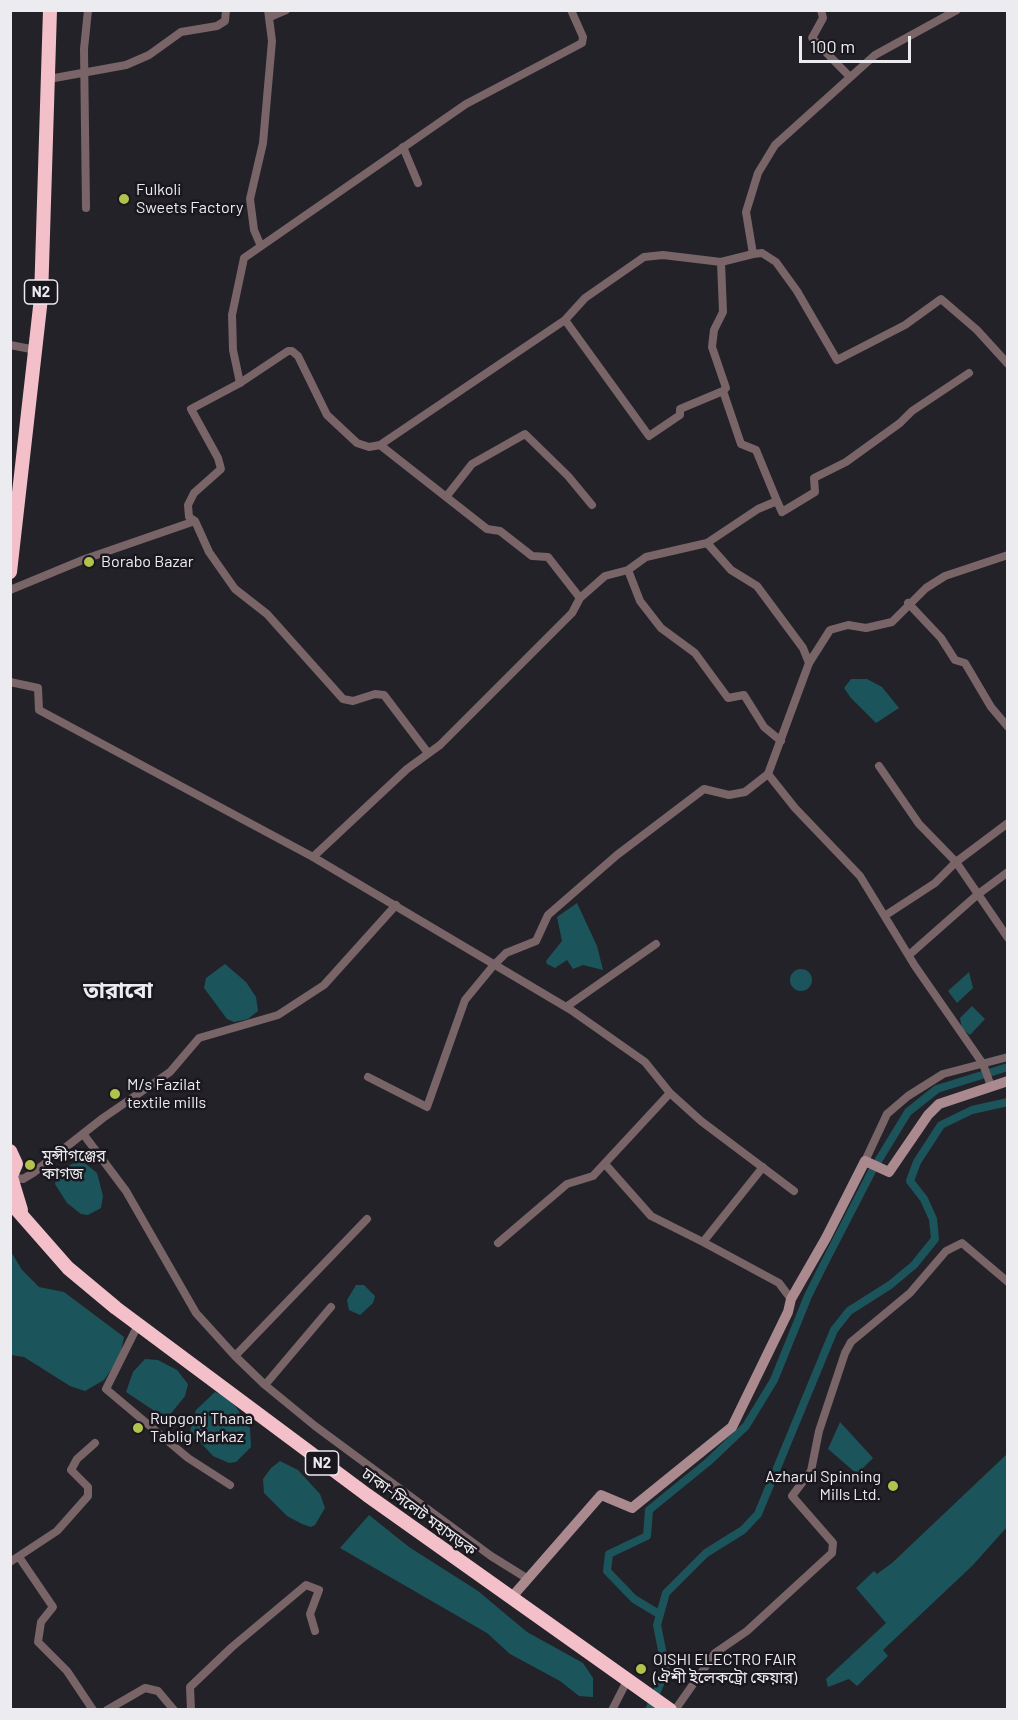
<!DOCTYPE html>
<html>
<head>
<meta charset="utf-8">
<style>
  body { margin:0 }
  #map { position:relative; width:1018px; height:1720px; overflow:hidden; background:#232228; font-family:Barlow,sans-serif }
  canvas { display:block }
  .frame { position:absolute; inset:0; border:12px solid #ecebef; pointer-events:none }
  .scale { position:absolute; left:799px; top:36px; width:112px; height:27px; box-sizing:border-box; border:3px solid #ecebef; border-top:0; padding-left:8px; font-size:18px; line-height:21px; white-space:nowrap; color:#ecebef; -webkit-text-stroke:4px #1a181e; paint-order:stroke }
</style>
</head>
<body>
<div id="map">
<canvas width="1018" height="1720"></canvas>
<div class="frame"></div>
<div class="scale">100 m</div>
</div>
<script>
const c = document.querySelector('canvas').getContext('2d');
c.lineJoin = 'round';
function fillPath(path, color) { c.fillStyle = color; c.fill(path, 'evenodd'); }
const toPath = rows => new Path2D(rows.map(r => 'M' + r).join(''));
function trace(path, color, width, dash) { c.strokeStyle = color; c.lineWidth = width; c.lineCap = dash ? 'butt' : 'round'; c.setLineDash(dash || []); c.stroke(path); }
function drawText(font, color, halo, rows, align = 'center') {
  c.font = font + ' Barlow,"Noto Sans Bengali",sans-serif'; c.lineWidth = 5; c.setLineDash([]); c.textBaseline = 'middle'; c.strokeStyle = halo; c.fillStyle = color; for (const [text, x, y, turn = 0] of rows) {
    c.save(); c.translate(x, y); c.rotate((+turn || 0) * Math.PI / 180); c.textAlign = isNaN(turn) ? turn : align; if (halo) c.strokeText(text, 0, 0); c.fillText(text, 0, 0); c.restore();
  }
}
fillPath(toPath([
  [851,679,867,679,882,687,899,708,876,723,851,698,844,688],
  [577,903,597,946,603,970,583,965,573,969,567,960,555,968,547,964,546,961,562,941,557,917],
  [225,964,246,982,256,997,258,1011,248,1019,234,1022,227,1019,204,988,206,978],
  '790 980a11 11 0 1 1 22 0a11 11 0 1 1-22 0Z',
  [969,972,973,988,957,1003,948,991],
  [972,1006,985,1019,970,1035,962,1029,960,1018],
  [81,1160,97,1173,103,1196,101,1208,88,1215,81,1214,67,1203,55,1184,59,1170],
  [10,1250,22,1270,39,1287,64,1292,124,1337,120,1357,104,1380,85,1391,70,1386,24,1357,11,1355],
  [356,1285,364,1285,375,1296,373,1303,360,1315,349,1310,347,1300],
  [145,1359,158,1360,177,1370,188,1384,185,1396,169,1416,159,1414,126,1392,133,1372],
  [215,1392,225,1396,236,1407,250,1428,251,1447,236,1462,229,1463,213,1456,190,1431,196,1410],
  [840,1422,873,1458,857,1474,828,1449],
  [1007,1454,1007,1527,973,1565,883,1650,888,1656,857,1686,849,1679,828,1687,826,1679,886,1623,856,1588,874,1571,877,1574,892,1563],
  [280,1461,298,1470,320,1494,325,1508,315,1525,311,1527,302,1524,287,1516,264,1493,263,1479,271,1468],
  [369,1515,409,1547,478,1591,527,1632,583,1663,593,1678,593,1697,579,1696,560,1681,510,1654,487,1633,340,1548]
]), '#1b555b');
trace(toPath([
  [659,1614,634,1599,607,1571,609,1554,647,1536,649,1510,708,1462,746,1426,774,1380,808,1296,824,1264,872,1171,908,1112,937,1089,1008,1067],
  [649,1710,666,1670,657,1625,666,1593,706,1553,743,1530,758,1514,834,1330,849,1311,890,1285,914,1265,935,1239,933,1219,924,1199,910,1181,917,1162,941,1125,972,1110,1008,1102]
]), '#1b555b', 8);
trace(toPath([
  [821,10,823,18,812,38,850,77],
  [270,17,286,10],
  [49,79,126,65,149,55,181,32,217,26,225,21,226,10],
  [403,147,418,183],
  [86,208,84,49,88,10],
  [260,244,254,230,250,199,263,143,272,41,268,10],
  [753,254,762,253,776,262,797,291,837,360,905,325,941,299,977,330,1008,364],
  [721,262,723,312,714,330,712,347,726,388,723,391],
  [565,320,649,436,680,415,680,409,723,391,741,444,756,450,777,501,758,509,707,543,731,570,757,586,803,648,809,663],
  [10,345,36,350],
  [240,383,233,350,232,315,244,258,466,104,582,43,583,37,571,10],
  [380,445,487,529,500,531,532,556,548,557,580,598,605,576,628,570],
  [446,497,472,464,525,434,568,476,592,505],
  [777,501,782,512,815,492,814,478,846,462,900,423,912,411,969,373],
  [707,543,646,557,628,570,640,601,661,628,695,653,728,698,744,695,764,727,781,741],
  [10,590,85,559,195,521],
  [908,603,941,638,955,660,965,663,991,707,1008,727],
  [10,682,38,688,39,710,313,857,571,1010,645,1062,670,1093,701,1121,794,1191],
  [428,753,384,695,375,694,353,701,343,699,267,614,235,589,209,552,195,521,189,517,188,505,194,493,221,469,218,458,191,409,240,383,288,351,292,351,298,356,327,415,357,443,369,447,380,445,565,320,585,298,644,257,663,255,721,262,753,254,746,212,758,173,775,145,875,55,957,10],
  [879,766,919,824,956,862,1008,938],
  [768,774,795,808,860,876,915,966,983,1064,991,1086],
  [313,857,407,769,440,745,572,613,580,598],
  [886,915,935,883,956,862,1008,823],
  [909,955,977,895,1008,872],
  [566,1007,656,944],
  [368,1077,427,1107,465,1000,493,966,506,953,536,941,548,915,617,855,704,789,729,795,745,792,768,774,809,663,830,630,848,625,866,628,892,622,926,588,945,576,1008,555],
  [84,1135,126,1191,196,1313,235,1356,265,1385,315,1426,491,1556,528,1579],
  [865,1161,887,1114,908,1096,943,1074,1008,1057],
  [605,1164,651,1216,703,1242,763,1167],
  [11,1177,23,1179,33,1173,103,1118,170,1072,199,1038,278,1015,324,985,396,905],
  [703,1242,779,1283,791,1299],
  [498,1243,567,1184,593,1176,670,1093],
  [138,1325,106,1389,188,1458,230,1485],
  [235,1356,367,1219],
  [265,1385,331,1307],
  [19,1557,53,1607,41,1622,38,1642,67,1671,93,1710],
  [10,1562,57,1531,88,1496,88,1487,71,1470,77,1459,95,1443],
  [107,1710,145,1688,158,1691,174,1710],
  [191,1710,190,1687,232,1647,306,1585,319,1590,310,1614,315,1631],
  [612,1710,628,1679],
  [675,1710,715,1653,747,1631,832,1553,833,1543,792,1496,811,1471,819,1431,845,1353,851,1342,910,1293,946,1251,962,1243,1008,1282]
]), '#796468', 8);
trace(toPath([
  [865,1161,889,1172,928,1115,939,1104,1008,1081],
  [511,1598,601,1495,632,1508,732,1427,788,1312,791,1299,826,1238,865,1161]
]), '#aa898f', 10);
trace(toPath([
  [10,572,41,298,50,10],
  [10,1151,16,1164,10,1178],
  [11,1177,21,1210],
  [10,1202,68,1268,116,1308,367,1495,670,1710]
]), '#f3c0c9', 14);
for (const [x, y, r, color] of [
  [124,199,6,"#b2c34b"],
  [89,562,6,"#b2c34b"],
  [115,1094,6,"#b2c34b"],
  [30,1165,6,"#b2c34b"],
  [138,1428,6,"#b2c34b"],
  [893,1486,6,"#b2c34b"],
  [641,1669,6,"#b2c34b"]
]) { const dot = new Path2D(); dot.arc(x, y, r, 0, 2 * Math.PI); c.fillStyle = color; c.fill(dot); trace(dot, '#1a181e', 2); }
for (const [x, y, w] of [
  [41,292,33],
  [322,1463,33]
]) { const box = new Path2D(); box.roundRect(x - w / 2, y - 12, w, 24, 4.5); c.fillStyle = '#1a181e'; c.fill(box); trace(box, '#ecebef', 1.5); }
drawText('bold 15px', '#ecebef', null, [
  ["N2",41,292],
  ["N2",322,1463]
]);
drawText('16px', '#ecebef', '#1a181e', [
  ["Fulkoli",136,190],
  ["Sweets Factory",136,208],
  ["Borabo Bazar",101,562],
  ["M/s Fazilat",127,1085],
  ["textile mills",127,1103],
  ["মুন্সীগঞ্জের",42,1156],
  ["কাগজ",42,1174],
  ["Rupgonj Thana",150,1419],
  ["Tablig Markaz",150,1437],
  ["Azharul Spinning",881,1477,"right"],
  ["Mills Ltd.",881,1495,"right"],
  ["OISHI ELECTRO FAIR",653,1660],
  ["(ঐশী ইলেকট্রো ফেয়ার)",653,1678]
], 'left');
drawText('16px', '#ecebef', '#1a181e', [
  ["ঢাকা-সিলেট মহাসড়ক",419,1512,36]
]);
drawText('bold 22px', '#ecebef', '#1a181e', [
  ["তারাবো",118,991]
]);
</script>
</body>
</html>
